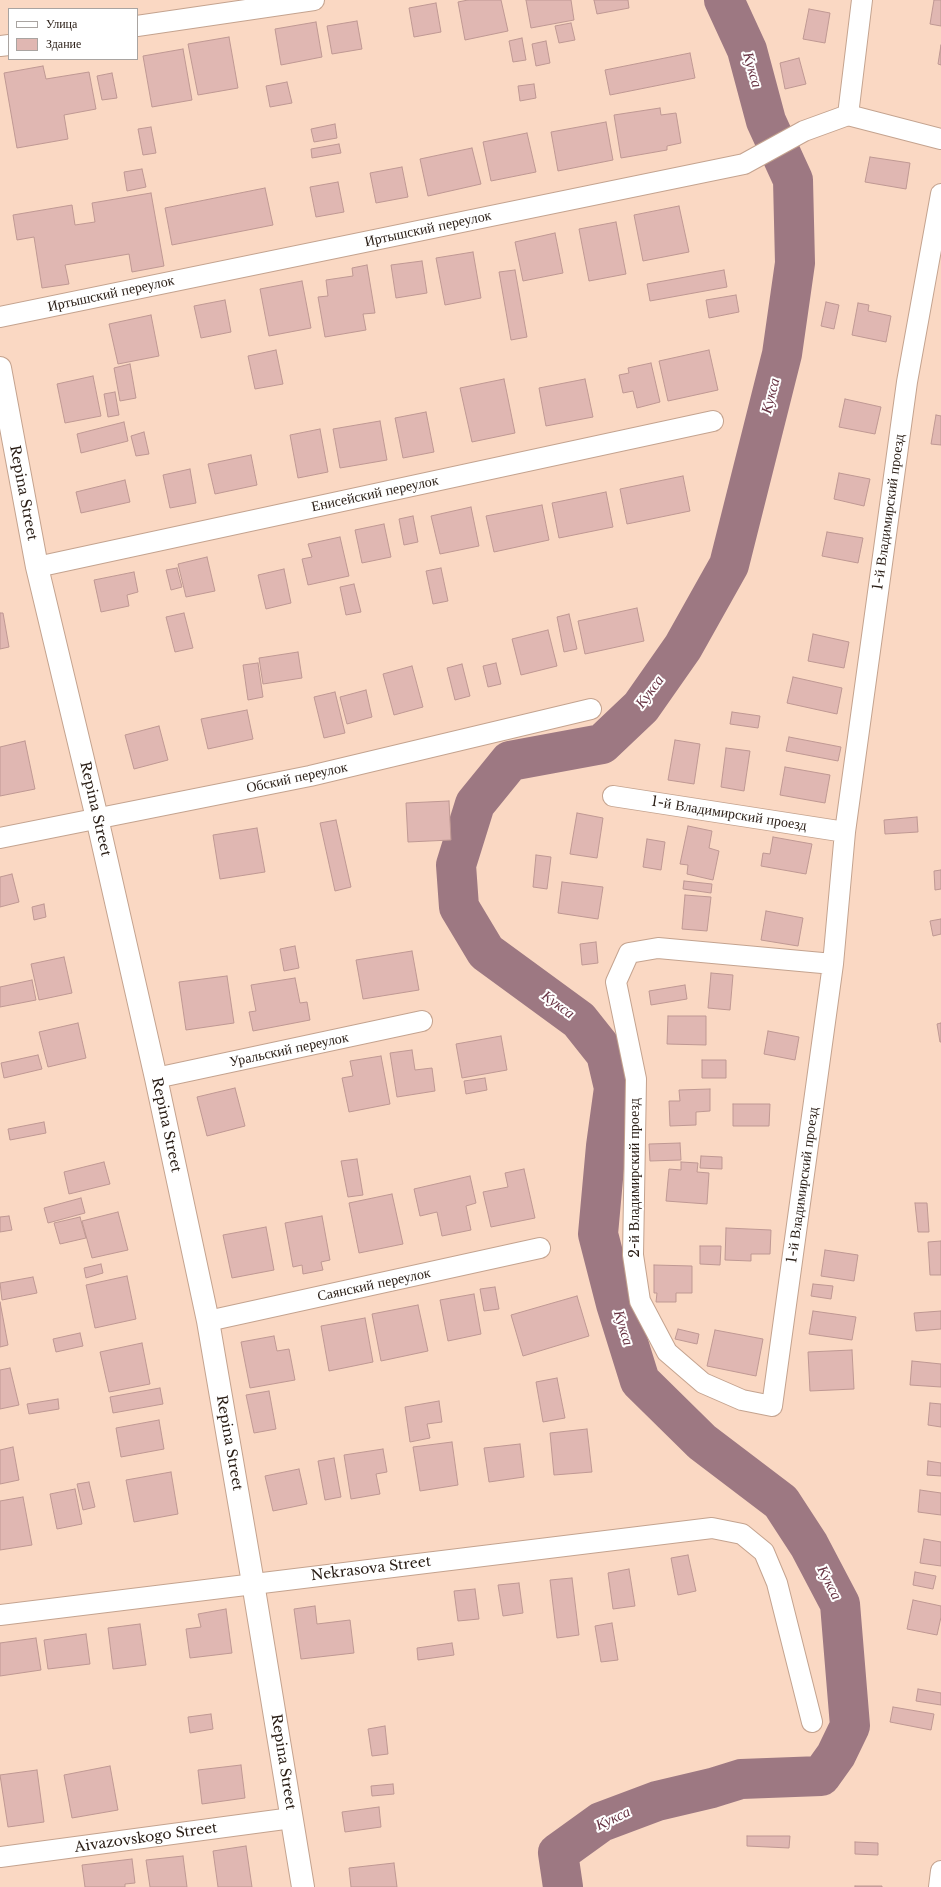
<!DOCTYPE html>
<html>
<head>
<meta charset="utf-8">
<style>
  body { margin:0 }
  #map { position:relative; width:941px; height:1887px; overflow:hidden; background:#fad8c3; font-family:"Libre Baskerville",serif }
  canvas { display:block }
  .legend { position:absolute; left:8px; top:8px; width:130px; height:52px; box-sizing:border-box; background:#fff; border:1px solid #a9a4a1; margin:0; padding:5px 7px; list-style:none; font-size:12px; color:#281c14 }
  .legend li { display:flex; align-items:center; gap:8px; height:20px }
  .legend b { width:20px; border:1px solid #a9a4a1 }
</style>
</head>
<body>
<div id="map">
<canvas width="941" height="1887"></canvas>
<ul class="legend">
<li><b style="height:5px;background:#fff"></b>Улица</li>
<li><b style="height:11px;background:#e0b7b2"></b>Здание</li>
</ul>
</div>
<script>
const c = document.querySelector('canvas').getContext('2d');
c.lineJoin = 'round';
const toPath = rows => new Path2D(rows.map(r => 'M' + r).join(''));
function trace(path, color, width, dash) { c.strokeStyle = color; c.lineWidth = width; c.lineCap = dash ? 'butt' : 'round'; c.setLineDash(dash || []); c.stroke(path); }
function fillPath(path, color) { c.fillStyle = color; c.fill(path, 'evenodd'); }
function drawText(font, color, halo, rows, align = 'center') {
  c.font = font + ' "Libre Baskerville",serif'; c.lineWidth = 4; c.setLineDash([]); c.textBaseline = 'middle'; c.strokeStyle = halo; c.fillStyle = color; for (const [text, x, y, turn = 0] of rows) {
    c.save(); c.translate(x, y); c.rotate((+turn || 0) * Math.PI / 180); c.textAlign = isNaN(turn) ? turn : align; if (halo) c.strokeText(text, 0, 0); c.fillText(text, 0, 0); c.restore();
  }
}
trace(toPath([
  [563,1887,558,1853,601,1822,657,1801,712,1788,741,1779,821,1776,836,1755,850,1726,840,1604,809,1545,781,1502,702,1442,640,1381,616,1304,598,1234,606,1146,614,1088,606,1054,579,1020,486,952,459,907,456,865,475,804,510,761,602,744,641,707,683,647,729,565,782,354,795,263,793,180,766,121,747,50,724,0]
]), '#9d7882', 40);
const building = toPath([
  [468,0,501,0,508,31,465,40,458,2,468,0],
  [526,0,571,0,574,20,531,28,526,0],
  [594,0,628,0,629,8,597,14,594,0],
  [934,0,941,0,941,26,930,24,934,0],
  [436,3,441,32,414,37,409,8,436,3],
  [809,9,830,13,825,43,803,39,809,9],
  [357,21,362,49,332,54,327,26,357,21],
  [316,22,322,57,281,65,275,29,316,22],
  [571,23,575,40,559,43,555,26,571,23],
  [229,37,238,88,198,95,188,44,229,37],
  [522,38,526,60,513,62,509,41,522,38],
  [546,41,550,63,536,66,532,44,546,41],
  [941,45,941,65,938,64,941,45],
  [183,49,192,100,152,107,143,56,183,49],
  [690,53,695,78,610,95,605,70,690,53],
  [799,58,806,84,785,89,780,63,799,58],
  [43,66,46,79,89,72,96,109,64,115,68,139,17,148,4,73,43,66],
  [112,73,117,98,102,100,97,76,112,73],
  [287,82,292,103,270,107,266,86,287,82],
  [534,84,536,98,520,101,518,86,534,84],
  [660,108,661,115,676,113,681,143,667,146,667,150,621,158,614,115,660,108],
  [606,122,613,160,558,171,551,132,606,122],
  [335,124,337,138,314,142,311,129,335,124],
  [151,127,156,153,143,155,138,129,151,127],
  [527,133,536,172,491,181,483,142,527,133],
  [339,144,341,153,312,158,311,149,339,144],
  [472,148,481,184,428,196,420,159,472,148],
  [870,157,910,163,906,189,865,182,870,157],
  [402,167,408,197,376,203,370,173,402,167],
  [142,169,146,187,127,191,124,172,142,169],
  [338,182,344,212,316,217,310,187,338,182],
  [265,188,273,225,172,245,165,208,265,188],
  [151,193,164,266,132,272,129,254,65,265,69,284,42,288,34,237,17,240,13,215,72,205,75,225,95,222,92,203,151,193],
  [679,206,689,252,643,261,634,215,679,206],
  [616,222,626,274,589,281,579,229,616,222],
  [555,233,563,273,523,281,515,242,555,233],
  [473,252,481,298,445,305,436,258,473,252],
  [422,261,427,293,396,298,391,265,422,261],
  [367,265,375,313,363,314,366,330,325,337,318,297,328,296,326,280,353,276,352,268,367,265],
  [515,270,527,337,511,340,499,272,515,270],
  [724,270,727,287,650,301,647,284,724,270],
  [302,281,311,328,269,336,260,289,302,281],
  [736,295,739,312,709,318,706,300,736,295],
  [225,300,231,332,201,338,194,306,225,300],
  [826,302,839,305,834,329,821,326,826,302],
  [858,303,869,305,868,311,891,316,886,342,852,335,858,303],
  [151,315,159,356,118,364,109,324,151,315],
  [276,350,283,384,255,389,248,356,276,350],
  [709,350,718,390,668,401,659,361,709,350],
  [651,363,660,402,637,408,633,391,623,393,619,375,629,373,628,368,651,363],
  [130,364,136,398,120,401,114,368,130,364],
  [93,376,101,416,65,423,57,384,93,376],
  [504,379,515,433,472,442,460,388,504,379],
  [585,379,593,417,546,426,539,388,585,379],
  [115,392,119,415,108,417,104,394,115,392],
  [845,399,881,407,875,434,839,427,845,399],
  [426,412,434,452,403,458,395,418,426,412],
  [936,415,941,416,941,445,931,444,936,415],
  [380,421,387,460,340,468,333,429,380,421],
  [124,422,128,441,81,453,77,434,124,422],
  [320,429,328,472,298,478,290,435,320,429],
  [144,432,149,454,136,456,131,436,144,432],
  [251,455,257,485,215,494,208,464,251,455],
  [190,469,196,503,170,508,163,475,190,469],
  [839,473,870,479,864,506,834,499,839,473],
  [683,476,690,511,627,524,620,489,683,476],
  [125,480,130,502,81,513,76,492,125,480],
  [606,492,613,527,559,538,552,503,606,492],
  [542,505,549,540,494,552,486,516,542,505],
  [471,507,479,546,440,554,431,516,471,507],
  [413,516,418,542,404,545,399,519,413,516],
  [384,524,391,557,362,563,355,530,384,524],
  [827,532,863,538,858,563,822,556,827,532],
  [340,537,349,576,308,585,302,559,312,557,308,544,340,537],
  [207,557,215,591,186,597,178,564,207,557],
  [177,568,182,587,171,590,166,570,177,568],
  [441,568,448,601,433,604,426,571,441,568],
  [284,569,291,603,266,609,258,575,284,569],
  [134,572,138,592,127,595,129,606,101,612,94,580,134,572],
  [354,584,361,612,346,615,340,587,354,584],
  [637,608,644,641,585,654,578,621,637,608],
  [0,613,3,613,9,647,0,649,0,613],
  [184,613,193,648,175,652,166,617,184,613],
  [569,614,577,649,564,652,557,617,569,614],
  [548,630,557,666,521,675,512,639,548,630],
  [813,634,849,642,844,668,808,661,813,634],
  [298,652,302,678,263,684,259,658,298,652],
  [258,663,263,697,248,700,243,665,258,663],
  [496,663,501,684,488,687,483,666,496,663],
  [462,664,470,696,455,700,447,668,462,664],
  [412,666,423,707,394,715,383,674,412,666],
  [793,677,842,688,837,714,787,703,793,677],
  [366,690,372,717,347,724,340,697,366,690],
  [335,692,345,733,324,738,314,697,335,692],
  [247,710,253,739,208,749,201,719,247,710],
  [732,712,760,716,758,728,730,724,732,712],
  [159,726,168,760,134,769,125,735,159,726],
  [789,737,841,747,838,761,786,751,789,737],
  [675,740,700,744,694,784,668,780,675,740],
  [25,741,35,789,0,796,0,747,25,741],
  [726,748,750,751,744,791,721,787,726,748],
  [785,767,830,775,825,803,780,795,785,767],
  [449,801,451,840,408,842,406,803,449,801],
  [577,813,603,818,597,858,570,854,577,813],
  [917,817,918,832,885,834,884,820,917,817],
  [336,820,351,887,335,891,320,823,336,820],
  [688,826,712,831,709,848,719,851,713,880,687,874,688,865,680,864,688,826],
  [257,828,265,872,220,879,213,835,257,828],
  [773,837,812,844,806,874,761,866,763,853,770,854,773,837],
  [647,839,665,842,661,870,643,867,647,839],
  [536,855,551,857,547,889,533,887,536,855],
  [941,870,941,889,935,890,934,871,941,870],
  [12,874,19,902,0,907,0,877,12,874],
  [684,881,712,884,711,893,683,889,684,881],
  [562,882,603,887,598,919,558,913,562,882],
  [685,895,711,897,707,931,682,929,685,895],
  [44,904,46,917,34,920,32,907,44,904],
  [766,911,803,918,798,946,761,940,766,911],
  [941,919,941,934,933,936,930,921,941,919],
  [596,942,598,963,582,965,580,944,596,942],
  [295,946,299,968,284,971,280,949,295,946],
  [412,951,419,990,363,999,356,960,412,951],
  [64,957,72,993,39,1000,31,964,64,957],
  [711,973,733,975,730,1010,708,1008,711,973],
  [227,976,234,1023,186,1030,179,982,227,976],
  [295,978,300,1003,307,1002,310,1020,253,1031,249,1012,256,1011,251,985,295,978],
  [32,980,36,1000,0,1007,0,987,32,980],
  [685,985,687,999,651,1005,649,991,685,985],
  [668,1016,706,1016,706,1045,667,1044,668,1016],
  [78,1023,86,1058,48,1067,39,1032,78,1023],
  [941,1023,941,1042,940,1042,937,1024,941,1023],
  [768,1031,799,1037,795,1060,764,1054,768,1031],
  [501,1036,507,1070,462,1078,456,1044,501,1036],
  [412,1050,415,1070,432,1068,435,1091,397,1097,390,1053,412,1050],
  [38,1055,42,1069,4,1078,1,1063,38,1055],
  [381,1056,390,1104,349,1112,342,1078,353,1076,350,1061,381,1056],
  [702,1060,726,1060,726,1078,702,1078,702,1060],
  [485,1078,487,1090,466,1094,464,1081,485,1078],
  [235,1088,245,1126,207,1136,197,1097,235,1088],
  [710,1089,710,1111,696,1112,696,1125,670,1126,669,1101,680,1101,679,1090,710,1089],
  [733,1104,770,1104,769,1126,733,1126,733,1104],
  [44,1122,46,1133,10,1140,8,1129,44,1122],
  [680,1143,681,1160,650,1161,649,1144,680,1143],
  [701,1156,722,1157,722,1169,700,1168,701,1156],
  [357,1159,363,1195,348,1197,341,1161,357,1159],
  [104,1162,110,1184,69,1194,64,1172,104,1162],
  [681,1162,698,1163,697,1172,709,1173,707,1204,666,1201,669,1169,681,1170,681,1162],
  [524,1169,535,1218,491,1227,483,1192,508,1187,505,1173,524,1169],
  [470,1176,476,1203,466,1206,471,1230,442,1236,437,1212,420,1216,414,1189,470,1176],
  [392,1194,403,1244,359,1253,349,1203,392,1194],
  [81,1198,85,1213,48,1223,44,1208,81,1198],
  [915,1203,927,1203,929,1232,918,1232,915,1203],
  [118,1212,128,1250,92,1258,82,1221,118,1212],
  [9,1216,12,1230,0,1232,0,1217,9,1216],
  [322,1216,330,1260,321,1262,323,1270,303,1274,302,1265,293,1267,285,1223,322,1216],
  [80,1217,86,1238,60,1244,54,1223,80,1217],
  [266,1227,274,1270,232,1278,223,1235,266,1227],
  [726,1228,771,1230,770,1254,751,1254,751,1261,725,1260,726,1228],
  [941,1241,941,1275,930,1275,928,1242,941,1241],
  [700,1246,721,1246,720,1265,700,1264,700,1246],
  [825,1250,858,1255,854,1281,821,1276,825,1250],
  [101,1264,103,1273,86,1278,84,1268,101,1264],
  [654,1265,692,1266,692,1293,676,1293,676,1302,656,1302,657,1293,654,1293,654,1265],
  [127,1276,136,1319,95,1328,86,1285,127,1276],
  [33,1277,37,1293,2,1300,0,1283,33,1277],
  [813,1284,833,1286,831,1299,811,1296,813,1284],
  [495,1287,499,1309,484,1311,480,1289,495,1287],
  [474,1294,481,1334,448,1341,440,1300,474,1294],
  [577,1296,589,1336,523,1356,511,1315,577,1296],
  [0,1302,8,1345,0,1347,0,1302],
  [418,1305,428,1351,381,1361,372,1314,418,1305],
  [813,1311,856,1317,852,1340,809,1334,813,1311],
  [941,1311,941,1329,916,1331,914,1313,941,1311],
  [365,1318,373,1362,329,1371,321,1326,365,1318],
  [678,1329,699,1334,697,1344,675,1339,678,1329],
  [715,1330,763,1339,756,1376,707,1366,715,1330],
  [80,1333,83,1346,56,1352,53,1339,80,1333],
  [274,1336,277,1351,289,1349,295,1380,250,1388,241,1342,274,1336],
  [142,1343,150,1384,109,1392,100,1352,142,1343],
  [852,1350,854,1389,810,1391,808,1352,852,1350],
  [912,1361,941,1364,941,1387,910,1385,912,1361],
  [10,1368,19,1405,0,1409,0,1370,10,1368],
  [557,1378,565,1418,543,1422,536,1382,557,1378],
  [160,1388,163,1404,113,1413,110,1397,160,1388],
  [269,1391,276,1429,254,1433,246,1395,269,1391],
  [58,1399,59,1409,29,1414,27,1404,58,1399],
  [439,1401,442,1422,427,1424,430,1438,410,1442,405,1407,439,1401],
  [930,1403,941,1404,941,1427,928,1425,930,1403],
  [159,1420,164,1449,121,1457,116,1428,159,1420],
  [587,1429,592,1472,554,1475,550,1433,587,1429],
  [452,1442,458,1485,420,1491,413,1447,452,1442],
  [520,1444,524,1477,489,1482,484,1448,520,1444],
  [13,1447,19,1480,0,1484,0,1450,13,1447],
  [383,1449,387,1472,376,1474,380,1494,351,1499,344,1455,383,1449],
  [334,1458,341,1497,325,1500,318,1461,334,1458],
  [928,1461,941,1463,941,1476,927,1475,928,1461],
  [299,1469,307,1504,273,1511,265,1476,299,1469],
  [171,1472,178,1514,134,1522,126,1480,171,1472],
  [89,1482,95,1507,83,1510,77,1484,89,1482],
  [75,1489,82,1524,57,1529,50,1494,75,1489],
  [920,1490,941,1493,941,1515,918,1512,920,1490],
  [23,1497,32,1545,0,1550,0,1501,23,1497],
  [924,1539,941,1542,941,1566,920,1563,924,1539],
  [688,1555,696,1591,678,1595,671,1558,688,1555],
  [629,1569,635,1606,613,1609,608,1573,629,1569],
  [915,1572,936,1576,933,1589,913,1585,915,1572],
  [572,1578,579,1635,557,1638,550,1580,572,1578],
  [519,1583,523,1613,503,1616,498,1585,519,1583],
  [475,1589,479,1619,458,1621,454,1591,475,1589],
  [913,1600,941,1606,941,1617,937,1635,907,1629,913,1600],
  [315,1606,317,1624,350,1620,354,1653,301,1659,294,1609,315,1606],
  [226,1609,232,1653,190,1658,186,1629,201,1627,198,1614,226,1609],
  [612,1623,618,1660,601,1662,595,1626,612,1623],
  [140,1624,146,1665,113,1669,108,1628,140,1624],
  [86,1634,90,1664,48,1669,44,1640,86,1634],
  [36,1638,41,1670,0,1676,0,1643,36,1638],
  [452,1643,454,1655,418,1660,417,1648,452,1643],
  [918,1689,941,1693,941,1705,916,1701,918,1689],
  [893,1707,934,1714,931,1730,890,1722,893,1707],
  [211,1714,213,1729,190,1733,188,1717,211,1714],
  [385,1726,388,1754,372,1756,368,1729,385,1726],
  [241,1765,245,1798,202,1804,198,1770,241,1765],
  [110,1766,118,1810,72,1818,64,1775,110,1766],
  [37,1770,44,1822,8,1827,0,1775,37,1770],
  [393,1784,394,1794,372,1796,371,1786,393,1784],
  [379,1807,381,1827,345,1832,342,1812,379,1807],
  [747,1836,790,1836,789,1848,747,1846,747,1836],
  [855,1842,878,1843,878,1855,855,1854,855,1842],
  [246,1846,252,1887,218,1887,213,1851,246,1846],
  [183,1856,187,1887,150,1887,146,1860,183,1856],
  [132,1859,135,1883,125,1884,125,1887,85,1887,82,1865,132,1859],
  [394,1863,397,1887,351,1887,349,1868,394,1863],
  [855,1886,882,1886,882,1887,855,1887,855,1886]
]);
fillPath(building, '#e0b7b2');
trace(building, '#bf9893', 1);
const street = toPath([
  [137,26,314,0],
  [0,46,9,45],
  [848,115,862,0],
  [848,115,941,139],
  [0,317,744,164,804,131,848,115],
  [37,567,713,421],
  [613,796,845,832],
  [0,838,310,776,591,709],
  [833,964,658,948,629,953,616,982,636,1079,633,1255,640,1301,667,1352,703,1383,742,1400,772,1406,833,964,845,832,907,382,941,194],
  [156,1078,422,1021],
  [208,1321,540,1248],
  [0,1615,712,1528,742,1534,764,1552,777,1583,812,1722],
  [0,1857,292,1818],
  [939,1887,941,1871]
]);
const secondary = toPath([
  [0,368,37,567,97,818,156,1078,208,1321,253,1583,303,1887]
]);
trace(street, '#c4a38f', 22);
trace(secondary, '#c4a38f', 24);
trace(street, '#fff', 20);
trace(secondary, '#fff', 22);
drawText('14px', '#281c14', '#fff', [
  ["Иртышский переулок",428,229,-12],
  ["Иртышский переулок",111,294,-12],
  ["Repina Street",23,493,79],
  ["Енисейский переулок",375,494,-12],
  ["1-й Владимирский проезд",889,512,-82],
  ["Обский переулок",297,778,-12],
  ["Repina Street",95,809,77],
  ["1-й Владимирский проезд",729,814,9],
  ["Уральский переулок",289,1050,-12],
  ["Repina Street",166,1125,78],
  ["2-й Владимирский проезд",635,1178,-90],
  ["1-й Владимирский проезд",803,1185,-82],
  ["Саянский переулок",374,1285,-12],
  ["Repina Street",229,1443,80],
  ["Nekrasova Street",371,1569,-7],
  ["Repina Street",283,1762,81],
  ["Aivazovskogo Street",146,1838,-8]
]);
drawText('italic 15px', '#693444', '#fff', [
  ["Кукса",752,70,74],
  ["Кукса",771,396,-76],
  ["Кукса",650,692,-53],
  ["Кукса",558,1005,36],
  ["Кукса",623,1328,73],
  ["Кукса",829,1583,63],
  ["Кукса",613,1819,-25]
]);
</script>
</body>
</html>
